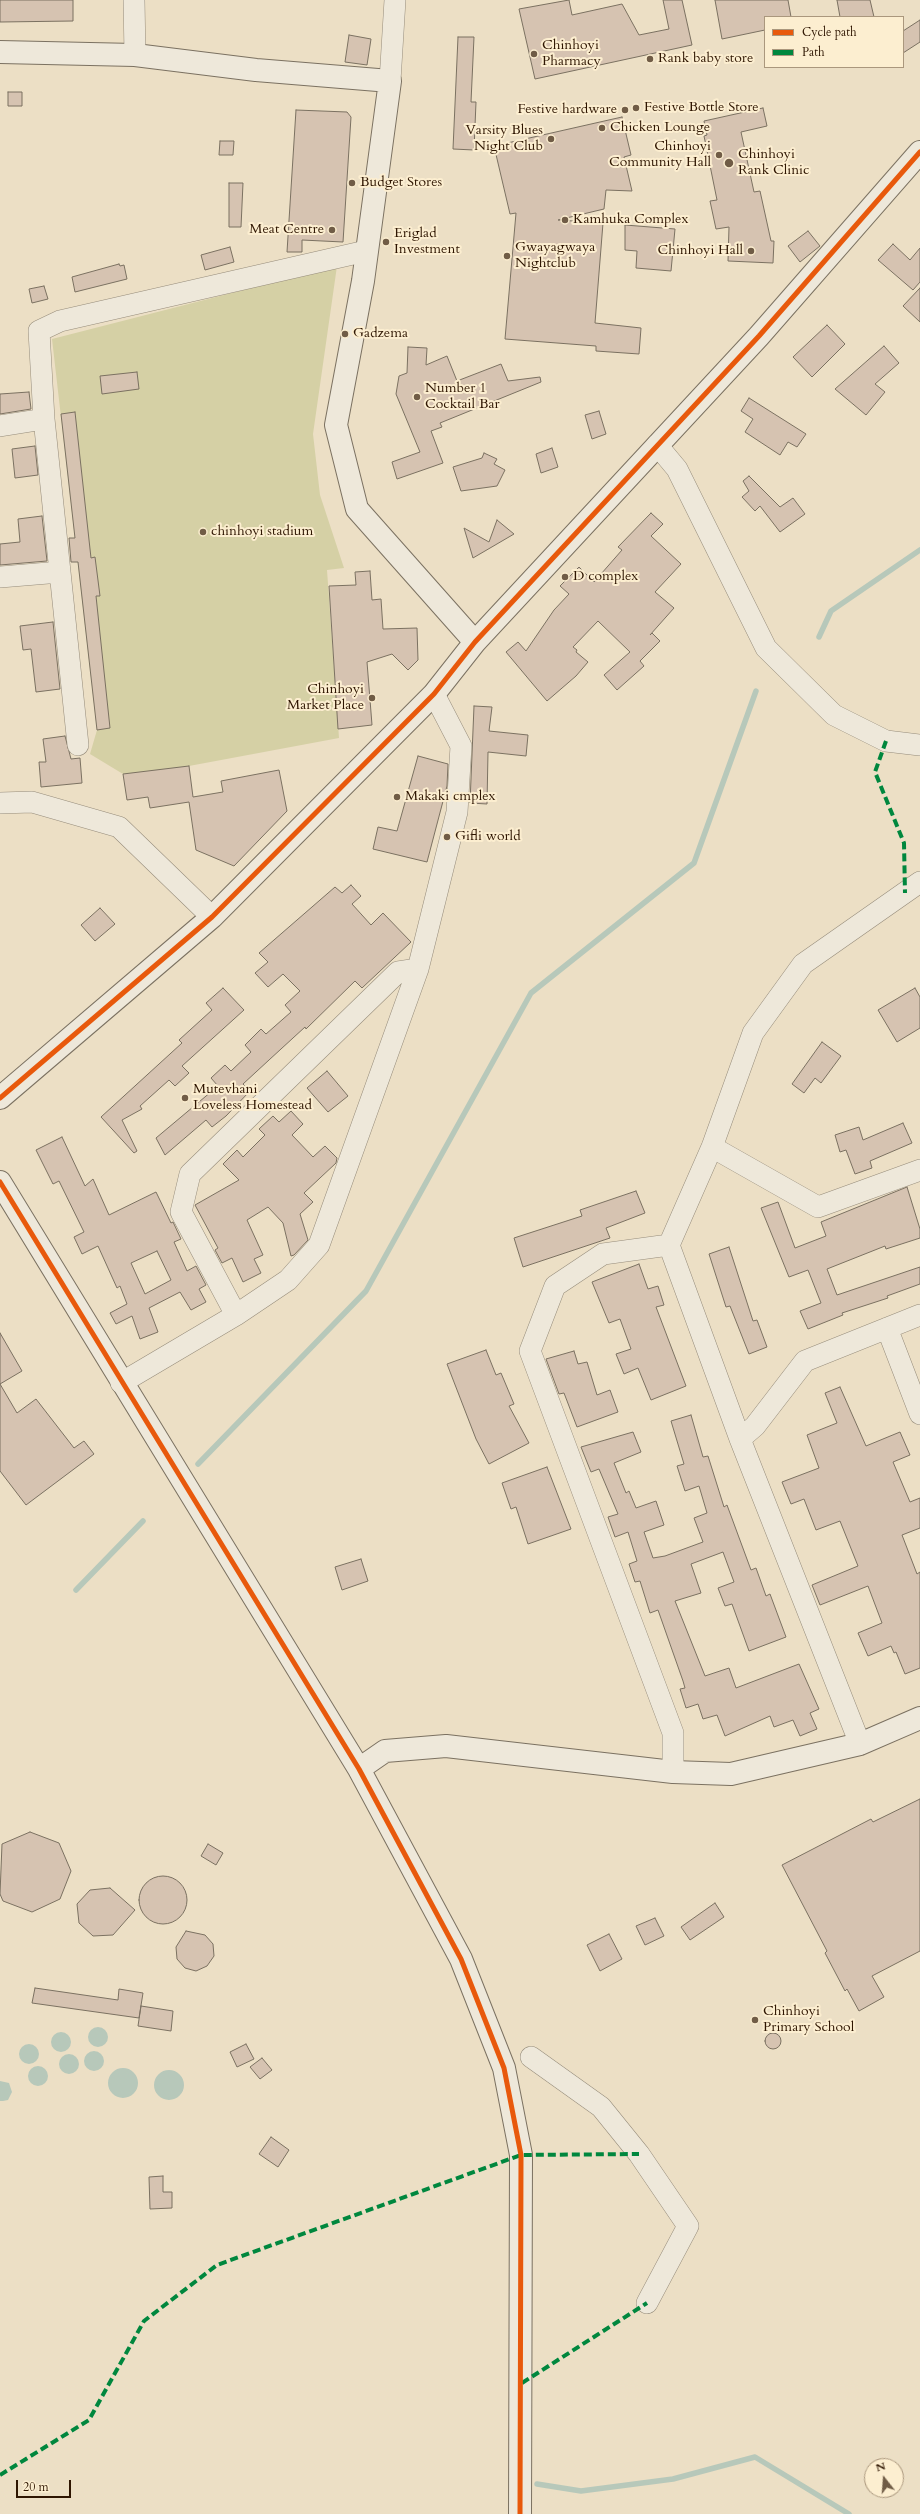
<!DOCTYPE html>
<html>
<head>
<meta charset="utf-8">
<style>
  body { margin:0 }
  #map { position:relative; width:920px; height:2514px; overflow:hidden; background:#ecdfc5; font-family:Cardo,serif }
  canvas { display:block }
  .legend { position:absolute; left:764px; top:16px; width:140px; height:52px; box-sizing:border-box; background:#fceed0; border:1px solid #aa977d; margin:0; padding:5px 7px; list-style:none; font-size:12px; color:#2e1501 }
  .legend li { display:flex; align-items:center; gap:8px; height:20px }
  .legend b { width:20px; border:1px solid #aa977d }
  .north { position:absolute; left:864px; top:2458px; width:40px; height:40px; box-sizing:border-box; background:#fceed0; border:1px solid #aa977d; border-radius:50%; rotate:343deg; font-size:11px; font-weight:700; line-height:16px; text-align:center; color:#2e1501 }
  .north::after { content:''; display:block; margin:auto; width:14px; height:18px; background:#705c46; clip-path:polygon(50% 0,100% 100%,50% 72%,0 100%) }
  .scale { position:absolute; left:16px; top:2480px; width:55px; height:18px; box-sizing:border-box; border:2px solid #2e1501; border-top:0; padding-left:5px; font-size:12px; line-height:14px; white-space:nowrap; color:#2e1501; -webkit-text-stroke:3px #fceed0; paint-order:stroke }
</style>
</head>
<body>
<div id="map">
<canvas width="920" height="2514"></canvas>
<ul class="legend">
<li><b style="height:5px;background:#e8590c"></b>Cycle path</li>
<li><b style="height:5px;background:#00873e"></b>Path</li>
</ul>
<div class="north">N</div>
<div class="scale">20 m</div>
</div>
<script>
const c = document.querySelector('canvas').getContext('2d');
c.lineJoin = 'round';
function fillPath(path, color) { c.fillStyle = color; c.fill(path, 'evenodd'); }
const toPath = rows => new Path2D(rows.map(r => 'M' + r).join(''));
function trace(path, color, width, dash) { c.strokeStyle = color; c.lineWidth = width; c.lineCap = dash ? 'butt' : 'round'; c.setLineDash(dash || []); c.stroke(path); }
function drawText(font, color, halo, rows, align = 'center') {
  c.font = font + ' Cardo,serif'; c.lineWidth = 4; c.setLineDash([]); c.textBaseline = 'middle'; c.strokeStyle = halo; c.fillStyle = color; for (const [text, x, y, turn = 0] of rows) {
    c.save(); c.translate(x, y); c.rotate((+turn || 0) * Math.PI / 180); c.textAlign = isNaN(turn) ? turn : align; if (halo) c.strokeText(text, 0, 0); c.fillText(text, 0, 0); c.restore();
  }
}
fillPath(toPath([
  [337,266,313,434,320,495,344,568,327,570,339,738,189,766,192,791,127,800,123,774,90,754,97,730,52,339]
]), '#d5d0a5');
fillPath(toPath([
  '88 2037a10 10 0 1 1 20 0a10 10 0 1 1-20 0Z',
  '51 2042a10 10 0 1 1 20 0a10 10 0 1 1-20 0Z',
  '19 2054a10 10 0 1 1 20 0a10 10 0 1 1-20 0Z',
  '84 2061a10 10 0 1 1 20 0a10 10 0 1 1-20 0Z',
  '59 2064a10 10 0 1 1 20 0a10 10 0 1 1-20 0Z',
  '28 2076a10 10 0 1 1 20 0a10 10 0 1 1-20 0Z',
  '108 2083a15 15 0 1 1 30 0a15 15 0 1 1-30 0Z',
  '154 2085a15 15 0 1 1 30 0a15 15 0 1 1-30 0Z',
  [0,2081,9,2083,12,2092,8,2100,3,2101,0,2101]
]), '#b7c8ba');
trace(toPath([
  [819,637,831,611,920,550],
  [198,1464,366,1291,531,993,694,863,756,691],
  [76,1590,143,1521],
  [537,2484,581,2491,673,2479,755,2457,849,2514]
]), '#b7c8ba', 5.5);
const building = toPath([
  [0,0,73,0,73,21,0,22,0,0],
  [569,0,572,15,622,4,639,35,669,29,663,0,682,0,692,45,535,79,519,9,569,0],
  [715,0,788,0,791,17,765,17,765,30,722,39,715,0],
  [837,0,870,0,874,17,840,17,837,0],
  [920,20,920,42,903,53,903,31,920,20],
  [349,35,371,39,367,65,345,62,349,35],
  [458,37,474,37,471,102,476,102,474,150,453,149,458,37],
  [8,92,22,92,22,106,8,106,8,92],
  [763,108,767,126,741,132,754,192,760,191,771,241,774,241,773,263,728,261,729,227,716,229,710,201,717,200,704,136,707,135,704,121,763,108],
  [296,110,347,112,351,117,343,242,302,240,302,252,287,252,296,110],
  [622,117,631,155,624,157,632,191,606,190,604,209,558,220,603,223,595,323,641,328,639,354,596,351,596,346,505,339,516,213,510,214,494,146,622,117],
  [220,141,234,141,233,155,219,155,220,141],
  [229,183,243,183,241,227,229,227,229,183],
  [625,225,675,229,671,271,636,268,637,251,625,250,625,225],
  [808,231,820,246,800,262,788,246,808,231],
  [893,244,910,260,920,248,920,282,913,290,878,260,893,244],
  [230,247,234,262,205,270,201,255,230,247],
  [119,264,120,266,124,265,127,279,75,292,72,277,119,264],
  [44,286,48,299,32,303,29,289,44,286],
  [920,288,920,322,903,306,920,288],
  [827,325,845,344,812,377,793,357,827,325],
  [884,346,899,363,875,384,885,392,866,415,835,389,884,346],
  [408,347,427,348,426,365,447,356,457,381,501,364,508,381,540,377,541,382,440,423,442,427,431,431,443,463,397,479,392,462,420,452,396,394,399,376,407,373,408,347],
  [137,372,139,389,102,394,100,376,137,372],
  [29,392,31,409,0,414,0,394,29,392],
  [749,398,806,434,797,447,788,442,780,455,745,432,753,419,741,411,749,398],
  [599,411,606,434,592,439,585,415,599,411],
  [75,412,91,558,95,557,100,596,96,596,110,728,97,730,78,562,71,562,69,538,75,538,61,414,75,412],
  [35,446,38,475,15,478,12,449,35,446],
  [552,448,558,467,541,473,536,454,552,448],
  [484,453,497,459,494,464,505,470,497,486,461,491,453,467,482,458,484,453],
  [749,476,780,507,793,498,805,514,780,532,760,506,755,511,742,497,749,491,743,481,749,476],
  [651,513,663,524,651,536,681,564,655,592,674,608,650,635,652,633,660,641,640,661,644,666,617,690,604,675,630,652,598,621,573,647,577,650,576,652,588,662,576,676,547,701,506,652,518,642,526,651,554,610,569,594,560,586,579,567,594,582,622,550,618,547,651,513],
  [42,516,47,561,0,565,0,544,20,542,18,519,42,516],
  [497,520,514,534,473,558,464,528,489,542,497,520],
  [370,571,372,600,381,599,383,629,417,628,418,660,408,670,392,654,367,662,372,725,338,729,329,586,356,585,355,572,370,571],
  [53,622,60,689,36,692,31,649,23,650,20,626,53,622],
  [474,706,492,707,489,731,528,735,526,756,488,752,487,804,470,803,474,706],
  [65,736,71,759,80,758,82,783,41,787,39,762,46,762,43,739,65,736],
  [418,756,448,764,447,786,427,862,373,849,378,827,397,831,418,756],
  [189,766,193,797,223,792,221,781,279,770,287,811,234,866,196,850,189,802,150,808,148,797,127,800,123,774,189,766],
  [351,885,361,896,352,904,371,925,383,913,411,942,362,988,355,981,306,1029,305,1027,269,1060,243,1084,250,1091,226,1116,212,1127,206,1120,165,1155,156,1138,218,1086,211,1078,225,1065,231,1071,251,1052,245,1045,261,1029,266,1034,291,1012,285,1005,300,991,283,974,268,987,255,973,268,962,259,953,335,887,342,893,351,885],
  [100,908,115,924,95,941,81,925,100,908],
  [223,988,244,1010,182,1066,189,1073,175,1086,169,1080,140,1106,142,1109,122,1120,137,1151,134,1153,101,1117,182,1043,179,1040,212,1010,206,1003,223,988],
  [915,988,920,997,920,1028,897,1042,878,1010,915,988],
  [822,1042,841,1056,821,1083,815,1078,804,1093,792,1084,822,1042],
  [327,1071,348,1096,328,1112,307,1088,327,1071],
  [291,1111,303,1124,292,1135,313,1157,325,1146,337,1158,336,1163,304,1193,313,1202,300,1214,308,1240,294,1255,291,1256,283,1223,268,1207,247,1220,263,1255,254,1259,261,1273,243,1282,232,1258,222,1263,215,1250,218,1248,195,1205,239,1180,223,1164,237,1150,243,1157,265,1135,259,1129,273,1116,279,1122,291,1111],
  [903,1123,912,1143,870,1161,872,1168,855,1174,846,1150,840,1152,835,1135,859,1127,863,1140,903,1123],
  [62,1137,85,1186,93,1179,109,1215,156,1192,171,1223,173,1222,181,1239,174,1242,187,1271,196,1266,206,1285,199,1289,206,1302,191,1310,180,1292,149,1308,158,1332,140,1339,132,1316,116,1324,110,1313,127,1304,120,1286,117,1288,98,1246,82,1254,74,1237,84,1232,59,1181,53,1184,36,1150,62,1137],
  [157,1251,171,1280,145,1294,131,1263,157,1251],
  [907,1187,920,1229,920,1238,886,1249,885,1246,827,1269,837,1295,920,1267,920,1284,887,1296,888,1298,842,1313,843,1315,808,1329,800,1311,821,1303,808,1270,789,1277,761,1208,778,1202,795,1248,826,1236,821,1222,907,1187],
  [636,1191,645,1213,606,1228,610,1238,523,1267,514,1238,582,1216,580,1210,636,1191],
  [729,1247,753,1321,757,1320,767,1347,749,1354,730,1306,726,1307,709,1254,729,1247],
  [639,1264,648,1289,658,1286,664,1305,656,1307,686,1386,651,1400,638,1368,624,1374,616,1354,631,1349,620,1319,609,1323,592,1282,639,1264],
  [0,1333,22,1371,0,1384,17,1413,36,1399,74,1448,84,1441,94,1454,26,1505,0,1471,0,1333],
  [486,1350,496,1375,501,1373,514,1404,509,1406,529,1443,489,1464,476,1439,447,1364,486,1350],
  [574,1351,578,1364,587,1362,597,1395,610,1390,618,1412,577,1427,564,1393,559,1394,546,1359,574,1351],
  [840,1387,866,1446,900,1432,910,1455,893,1462,910,1502,920,1498,920,1528,902,1535,917,1574,920,1572,920,1668,905,1674,896,1652,894,1653,891,1646,868,1656,858,1633,882,1623,868,1586,820,1605,812,1585,858,1566,840,1521,816,1530,804,1499,791,1504,782,1482,819,1468,807,1435,837,1423,825,1393,840,1387],
  [691,1415,703,1457,708,1456,724,1507,727,1505,751,1570,756,1568,766,1596,770,1594,786,1637,749,1651,732,1604,725,1606,718,1588,734,1582,723,1552,691,1564,701,1593,675,1601,705,1676,729,1668,736,1688,799,1664,819,1709,810,1713,817,1729,800,1736,793,1720,774,1727,770,1716,725,1736,717,1715,703,1719,698,1704,686,1708,680,1689,685,1688,683,1681,658,1610,650,1613,640,1581,635,1582,629,1564,637,1561,628,1532,615,1537,608,1517,618,1514,599,1469,591,1472,581,1447,633,1432,641,1452,614,1463,626,1493,629,1491,636,1508,656,1501,664,1525,644,1532,653,1558,665,1556,703,1542,694,1518,707,1513,699,1486,685,1491,677,1466,684,1464,671,1421,691,1415],
  [547,1467,571,1529,528,1544,516,1507,511,1509,502,1483,547,1467],
  [361,1559,368,1581,342,1590,335,1567,361,1559],
  [920,1799,920,1951,872,1976,884,1997,859,2011,847,1989,845,1991,825,1953,827,1951,782,1865,871,1819,873,1822,920,1799],
  [30,1832,59,1843,71,1871,60,1899,32,1912,3,1901,0,1894,2,1844,30,1832],
  [208,1844,223,1853,216,1865,201,1856,208,1844],
  '139 1900a24 24 0 1 1 48 0a24 24 0 1 1-48 0Z',
  [110,1888,135,1910,113,1935,93,1936,79,1923,77,1904,90,1890,110,1888],
  [715,1903,724,1917,690,1940,681,1927,715,1903],
  [655,1918,664,1936,645,1945,636,1926,655,1918],
  [186,1931,205,1935,213,1944,214,1956,207,1966,196,1971,185,1968,177,1959,176,1947,186,1931],
  [609,1934,622,1959,600,1971,587,1945,609,1934],
  [35,1988,118,2000,119,1989,143,1993,139,2018,32,2003,35,1988],
  [141,2006,173,2011,171,2031,138,2026,141,2006],
  '765 2041a8 8 0 1 1 16 0a8 8 0 1 1-16 0Z',
  [246,2044,254,2059,237,2067,230,2052,246,2044],
  [262,2058,272,2070,260,2079,250,2067,262,2058],
  [271,2137,289,2150,278,2167,259,2154,271,2137],
  [163,2176,163,2192,172,2192,172,2208,150,2209,149,2177,163,2176]
]);
fillPath(building, '#d6c3b1');
trace(building, '#7b7161', 1);
const street = toPath([
  [134,0,135,55],
  [390,81,395,0],
  [0,426,44,419,39,331,60,321,366,251],
  [657,445,677,469,766,648,834,715,886,741,920,745],
  [60,572,78,745],
  [0,577,60,572,44,419],
  [0,803,32,802,119,827,212,917],
  [712,1147,818,1207,920,1170],
  [669,1245,603,1254,555,1286,530,1351,673,1733,673,1772],
  [236,1315,181,1212,190,1174,398,972,418,969],
  [887,1328,920,1414],
  [121,1383,236,1315,288,1280,319,1245,418,969,457,812,461,746,434,694],
  [740,1439,755,1426,805,1361,920,1315],
  [860,1744,740,1439,669,1245,712,1147,753,1033,803,964,920,882],
  [531,2057,601,2107,639,2154,688,2226,647,2303]
]);
const secondary = toPath([
  [0,52,135,55,256,70,390,81,363,281,336,425,357,509,475,642],
  [0,1098,212,917,434,694,475,642,759,336,920,152],
  [0,1182,359,1769,461,1959,504,2068,521,2155,520,2514],
  [359,1769,385,1751,446,1746,673,1772,731,1774,860,1744,920,1718]
]);
trace(street, '#968c7b', 22);
trace(secondary, '#7b7161', 24);
trace(street, '#eee8da', 21);
trace(secondary, '#eee8da', 22);
trace(toPath([
  [886,741,875,772,904,843,905,893],
  [522,2383,647,2303],
  [0,2475,89,2420,144,2321,217,2265,521,2155,639,2154]
]), '#00873e', 4, [8, 4]);
trace(toPath([
  [0,1098,212,917,434,694,475,642,759,336,920,152],
  [0,1182,359,1769,461,1959,504,2068,521,2155,520,2514]
]), '#e8590c', 5);
for (const [x, y, r, color] of [
  [534,54,4,"#705c46"],
  [650,59,4,"#705c46"],
  [636,108,4,"#705c46"],
  [625,110,4,"#705c46"],
  [602,128,4,"#705c46"],
  [551,139,4,"#705c46"],
  [719,155,4,"#705c46"],
  [729,163,5,"#705c46"],
  [352,183,4,"#705c46"],
  [565,220,4,"#705c46"],
  [332,230,4,"#705c46"],
  [386,242,4,"#705c46"],
  [751,251,4,"#705c46"],
  [507,256,4,"#705c46"],
  [345,334,4,"#705c46"],
  [417,397,4,"#705c46"],
  [203,532,4,"#705c46"],
  [565,577,4,"#705c46"],
  [372,698,4,"#705c46"],
  [397,797,4,"#705c46"],
  [447,837,4,"#705c46"],
  [185,1098,4,"#705c46"],
  [755,2020,4,"#705c46"]
]) { const dot = new Path2D(); dot.arc(x, y, r, 0, 2 * Math.PI); c.fillStyle = color; c.fill(dot); trace(dot, '#fceed0', 1.5); }
drawText('14px', '#2e1501', '#fceed0', [
  ["Chinhoyi",542,46],
  ["Pharmacy",542,62],
  ["Rank baby store",658,59],
  ["Festive Bottle Store",644,108],
  ["Festive hardware",617,110,"right"],
  ["Chicken Lounge",610,128],
  ["Varsity Blues",543,131,"right"],
  ["Night Club",543,147,"right"],
  ["Chinhoyi",711,147,"right"],
  ["Community Hall",711,163,"right"],
  ["Chinhoyi",738,155],
  ["Rank Clinic",738,171],
  ["Budget Stores",360,183],
  ["Kamhuka Complex",573,220],
  ["Meat Centre",324,230,"right"],
  ["Eriglad",394,234],
  ["Investment",394,250],
  ["Gwayagwaya",515,248],
  ["Nightclub",515,264],
  ["Chinhoyi Hall",743,251,"right"],
  ["Gadzema",353,334],
  ["Number 1",425,389],
  ["Cocktail Bar",425,405],
  ["chinhoyi stadium",211,532],
  ["D complex",573,577],
  ["Chinhoyi",364,690,"right"],
  ["Market Place",364,706,"right"],
  ["Makaki cmplex",405,797],
  ["Gifli world",455,837],
  ["Mutevhani",193,1090],
  ["Loveless Homestead",193,1106],
  ["Chinhoyi",763,2012],
  ["Primary School",763,2028]
], 'left');
</script>
</body>
</html>
